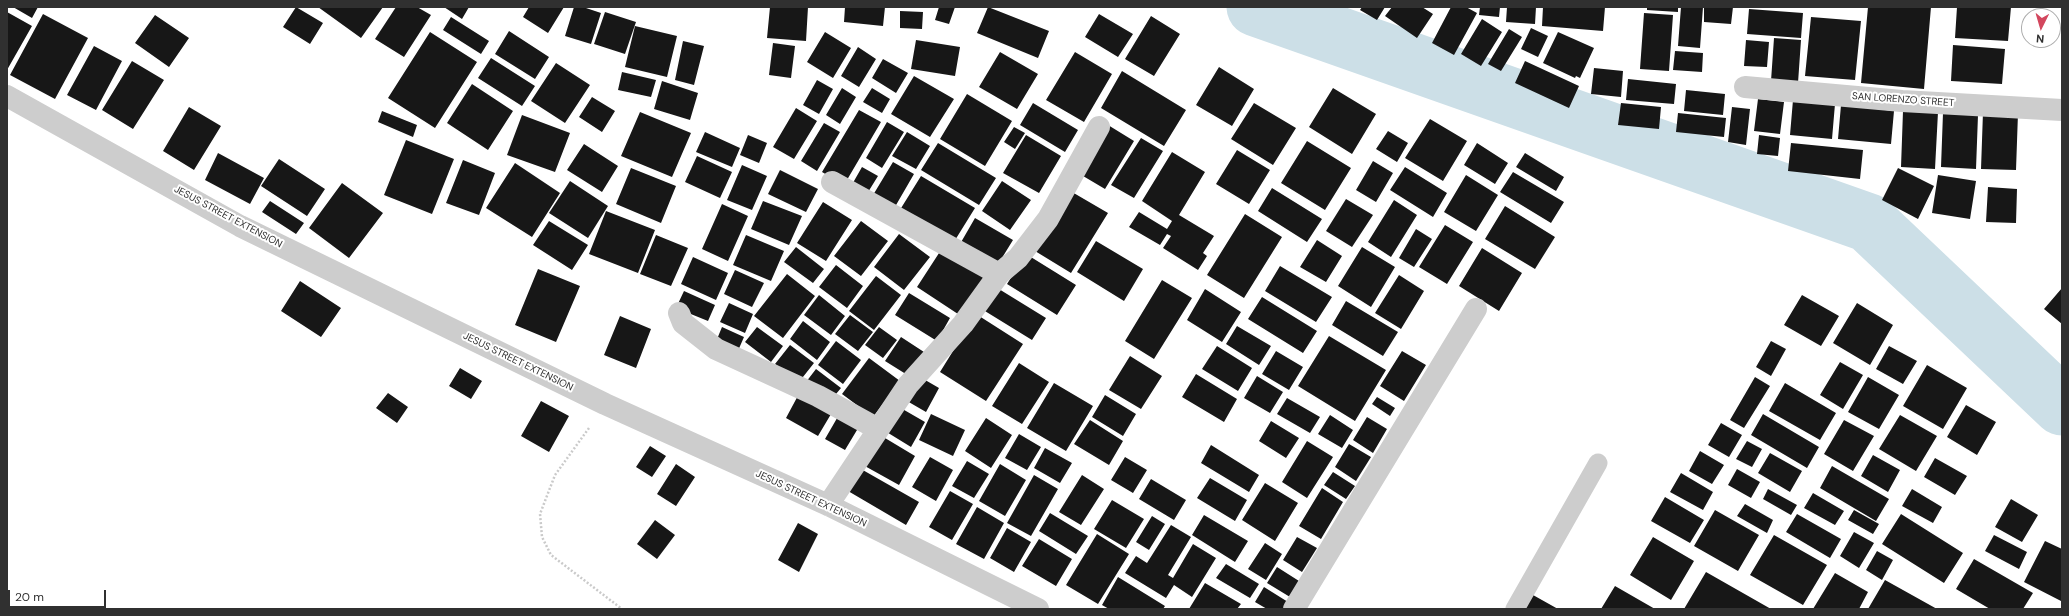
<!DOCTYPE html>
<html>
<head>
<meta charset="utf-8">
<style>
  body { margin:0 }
  #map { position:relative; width:2069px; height:616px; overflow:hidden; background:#fff; font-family:"DM Sans",sans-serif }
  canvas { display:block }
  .frame { position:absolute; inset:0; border:8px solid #303030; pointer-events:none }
  .north { position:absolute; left:2021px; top:8px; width:40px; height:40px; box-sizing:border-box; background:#fff; border:1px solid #acacac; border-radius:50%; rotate:185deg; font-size:11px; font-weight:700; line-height:16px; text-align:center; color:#303030 }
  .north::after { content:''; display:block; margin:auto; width:14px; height:18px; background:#d3475e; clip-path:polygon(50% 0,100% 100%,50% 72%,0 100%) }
  .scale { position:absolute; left:8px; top:590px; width:98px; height:18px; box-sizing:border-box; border:2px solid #303030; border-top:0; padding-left:5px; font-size:12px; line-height:14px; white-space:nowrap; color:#303030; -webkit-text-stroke:3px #fff; paint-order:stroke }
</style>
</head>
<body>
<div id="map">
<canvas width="2069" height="616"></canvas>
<div class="frame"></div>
<div class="north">N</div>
<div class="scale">20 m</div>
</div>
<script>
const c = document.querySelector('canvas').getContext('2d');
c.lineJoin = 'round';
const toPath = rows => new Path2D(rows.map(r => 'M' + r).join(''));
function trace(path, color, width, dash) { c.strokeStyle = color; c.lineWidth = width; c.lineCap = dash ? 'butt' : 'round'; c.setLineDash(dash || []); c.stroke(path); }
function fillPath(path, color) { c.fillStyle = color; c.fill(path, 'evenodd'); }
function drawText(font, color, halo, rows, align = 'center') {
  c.font = font + ' "DM Sans",sans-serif'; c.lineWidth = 4; c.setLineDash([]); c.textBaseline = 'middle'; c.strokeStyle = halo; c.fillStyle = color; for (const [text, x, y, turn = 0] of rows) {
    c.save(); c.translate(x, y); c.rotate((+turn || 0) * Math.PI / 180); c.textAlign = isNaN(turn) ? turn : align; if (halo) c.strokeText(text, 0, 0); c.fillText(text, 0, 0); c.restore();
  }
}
trace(toPath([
  [1256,7,1869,223,2062,406]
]), '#ccdfe7', 59);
fillPath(toPath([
  [13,7,38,7,32,18],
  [296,7,323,23,310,44,283,27],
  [318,7,383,7,361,38],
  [396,7,417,7,431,15,404,57,375,39],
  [444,7,469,7,462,19],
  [529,7,564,7,548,33,523,17],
  [574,7,583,7,601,13,591,44,565,36],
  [770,7,808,7,806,41,767,38],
  [845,7,885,7,883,26,844,22],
  [939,7,955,7,949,24,935,20],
  [988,7,1049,31,1038,58,977,33],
  [1362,7,1385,7,1377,20,1360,10],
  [1392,7,1422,7,1433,14,1417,38,1385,16],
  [1451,7,1466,7,1477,13,1454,55,1432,43],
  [1480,7,1500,7,1499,17,1479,15],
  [1507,7,1536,7,1535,24,1506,22],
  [1543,7,1605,7,1603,31,1542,26],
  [1647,7,1678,7,1678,12,1647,10],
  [1681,7,1703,7,1700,48,1678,46],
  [1704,7,1733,7,1731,24,1704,22],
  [1868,7,1931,7,1924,89,1861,83],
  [1957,7,2011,7,2008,41,1955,38],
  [1749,9,1803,13,1801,38,1747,34],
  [900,11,923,12,922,29,900,28],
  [7,12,32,26,7,70],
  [605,12,636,22,625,54,594,44],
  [1644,13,1673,15,1669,71,1640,69],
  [43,14,88,38,55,99,10,75],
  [1099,14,1133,34,1118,57,1085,37],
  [155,15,189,38,169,67,135,43],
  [1151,16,1180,34,1154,76,1125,59],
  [451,17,489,41,481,54,443,30],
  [1811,17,1861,21,1855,80,1805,76],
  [1482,19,1502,32,1481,66,1461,54],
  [635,26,677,36,667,77,625,67],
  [1531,28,1548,36,1538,57,1521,49],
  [1509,29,1522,37,1501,71,1488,64],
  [509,31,549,57,535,79,495,54],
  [430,32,477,62,435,128,388,98],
  [825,32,851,48,833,78,807,62],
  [1558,32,1594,48,1580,78,1576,76,1575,78,1543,63],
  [1774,38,1801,40,1798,83,1771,81],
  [916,40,960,47,955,76,911,69],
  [1746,40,1769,42,1767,67,1744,66],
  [683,41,704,46,694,85,675,80],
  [773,43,795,46,791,78,769,75],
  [1953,45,2005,49,2002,84,1951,81],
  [94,46,122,61,96,110,67,95],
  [858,47,876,59,859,87,841,76],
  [1675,51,1703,53,1702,72,1673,70],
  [1000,52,1038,74,1017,109,979,87],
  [1075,52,1112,74,1084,122,1046,100],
  [491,58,535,86,522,106,478,78],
  [883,59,908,73,896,93,872,78],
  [132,61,164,80,133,129,102,110],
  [1525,61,1579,86,1569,108,1515,83],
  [556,63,590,85,565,123,531,101],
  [1219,67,1254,89,1232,126,1196,105],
  [1594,68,1623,71,1621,97,1591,94],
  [1122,71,1186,110,1164,146,1101,108],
  [622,72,656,80,651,97,618,90],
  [914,76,954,99,930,137,891,114],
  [1628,79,1676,84,1674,104,1626,100],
  [817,80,833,89,819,114,803,105],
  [662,81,698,93,690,120,654,109],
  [472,84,513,111,488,150,447,123],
  [842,88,856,97,840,124,826,115],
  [872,88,890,99,882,113,863,102],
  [1333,88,1376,114,1352,154,1309,127],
  [1686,90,1725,94,1723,115,1684,111],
  [967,94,1012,121,985,166,940,139],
  [592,97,615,111,602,132,579,117],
  [1758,99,1784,102,1780,134,1754,131],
  [1793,100,1835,104,1832,139,1790,135],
  [1033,103,1078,130,1065,152,1020,125],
  [1254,103,1296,128,1273,165,1231,139],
  [1621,103,1661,107,1659,129,1618,125],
  [1841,105,1894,111,1891,144,1838,139],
  [189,107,221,126,194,170,163,151],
  [1732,107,1750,109,1746,145,1728,142],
  [796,108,817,121,794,159,773,147],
  [859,110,881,122,844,185,822,172],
  [382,111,417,125,413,137,378,122],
  [1903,111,1938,112,1935,169,1901,167],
  [640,112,691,133,672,177,621,156],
  [1983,112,2018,113,2016,170,1981,169],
  [1678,113,1726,118,1724,137,1676,132],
  [1943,113,1978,115,1976,169,1941,167],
  [522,115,570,133,555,172,507,155],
  [1430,119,1467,141,1443,181,1405,158],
  [887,122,904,132,882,168,866,158],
  [824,123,840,132,817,171,801,161],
  [1108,125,1134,141,1105,189,1078,173],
  [1014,127,1025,133,1015,149,1004,142],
  [1388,131,1408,143,1397,162,1376,149],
  [705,132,740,148,732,167,696,152],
  [907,132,930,146,916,169,892,156],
  [748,135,767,143,759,163,740,155],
  [1026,135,1061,156,1039,193,1003,173],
  [1759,135,1780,138,1778,156,1757,154],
  [1141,138,1163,151,1134,198,1111,185],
  [406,140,454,159,432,214,384,195],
  [1307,141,1351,168,1325,210,1281,183],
  [938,143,996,178,979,205,921,170],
  [1477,143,1508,163,1495,184,1464,165],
  [1791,143,1863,150,1860,179,1788,171],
  [584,144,618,166,602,192,567,170],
  [1237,150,1270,170,1249,204,1216,184],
  [1172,152,1205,172,1179,215,1214,236,1203,253,1207,256,1198,270,1163,248,1171,236,1167,234,1160,245,1129,227,1139,212,1167,229,1172,221,1142,201],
  [218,153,264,178,250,204,205,180],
  [1525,153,1564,177,1556,191,1516,167],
  [697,156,732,172,720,198,685,182],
  [279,159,325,189,307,216,261,186],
  [463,160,495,173,479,215,446,203],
  [1373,161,1393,173,1376,202,1356,190],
  [893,162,914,174,892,212,870,200],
  [515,163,560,193,532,237,486,208],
  [742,165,767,176,752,210,727,200],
  [862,167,878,176,865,197,850,188],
  [1405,167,1447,193,1433,217,1390,190],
  [631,168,676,186,661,223,616,204],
  [1898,168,1934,186,1918,219,1882,200],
  [780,170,818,189,806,212,768,194],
  [1513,172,1564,202,1551,223,1500,192],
  [1466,175,1498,195,1476,231,1444,212],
  [1938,175,1976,181,1970,219,1932,213],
  [921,176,975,208,952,245,898,213],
  [570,181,608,206,588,238,549,213],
  [1002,181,1031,200,1010,230,982,211],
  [342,183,383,213,349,258,309,228],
  [1988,187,2017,189,2016,223,1986,222],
  [1272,188,1322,219,1307,242,1258,211],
  [1072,192,1108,213,1071,273,1035,251],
  [1346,199,1373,215,1352,247,1326,231],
  [1394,200,1417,215,1391,257,1368,242],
  [270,201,304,223,296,234,262,212],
  [763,201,802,216,789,245,751,229],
  [823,202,852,220,826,261,797,243],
  [722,204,748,216,728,261,702,249],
  [1505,206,1555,237,1535,269,1485,239],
  [606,211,655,230,638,273,589,254],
  [1245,214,1282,237,1244,298,1207,275],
  [975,218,1013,240,997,266,960,244],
  [549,221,588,245,572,270,533,245],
  [861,221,888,241,861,276,834,256],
  [1445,225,1473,242,1447,284,1419,267],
  [1416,229,1432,239,1414,267,1399,258],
  [899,234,930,257,904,290,874,267],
  [656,235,688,248,671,286,640,274],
  [746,235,784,251,771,281,733,265],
  [1317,240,1342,256,1326,282,1300,267],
  [1096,241,1143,269,1124,301,1077,272],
  [796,247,824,269,813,283,784,262],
  [1362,247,1395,267,1371,307,1338,286],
  [1482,248,1522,273,1499,311,1459,286],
  [941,250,985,278,961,316,917,287],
  [1026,254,1076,285,1057,315,1007,284],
  [693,257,728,273,716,300,681,284],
  [836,265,863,286,847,308,819,287],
  [1280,266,1332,297,1316,322,1265,291],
  [538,269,580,286,556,342,515,325],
  [735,270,764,283,752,307,724,294],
  [787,274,815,296,783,338,754,316],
  [1399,275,1424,291,1401,329,1375,313],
  [876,276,901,295,874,330,849,311],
  [1162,280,1192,298,1154,359,1125,341],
  [300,281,341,308,321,337,281,311],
  [994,286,1046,318,1032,340,980,308],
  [2062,288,2062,324,2044,309],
  [1205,289,1241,312,1222,342,1187,320],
  [684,291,715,305,708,321,676,308],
  [909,293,950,318,937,341,895,315],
  [819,295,845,316,831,335,804,315],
  [1802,295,1839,316,1821,346,1784,325],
  [1262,297,1317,331,1303,353,1248,319],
  [1346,301,1398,332,1383,356,1332,325],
  [729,303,753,314,745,333,720,322],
  [1857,303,1893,325,1870,365,1833,343],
  [976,314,1023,344,986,401,940,372],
  [850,315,873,332,858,351,835,334],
  [620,316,651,329,636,368,604,355],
  [803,321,830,342,817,360,790,339],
  [1237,326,1271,346,1259,365,1226,344],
  [722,327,744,337,737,353,715,344],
  [757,327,783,346,771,362,745,342],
  [879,327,897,340,883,358,865,345],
  [1329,336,1386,370,1355,421,1298,386],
  [901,337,924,352,909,376,885,361],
  [836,341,861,360,843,384,818,365],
  [1771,341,1786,349,1771,376,1756,367],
  [790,345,814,363,799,382,775,364],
  [1217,346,1252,368,1238,391,1202,369],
  [1889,346,1917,361,1903,384,1876,369],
  [1276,351,1303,367,1289,390,1262,374],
  [1402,351,1426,365,1404,401,1380,386],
  [1130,356,1162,376,1141,409,1109,390],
  [869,358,900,381,873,417,842,394],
  [1840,362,1863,375,1843,409,1820,395],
  [1019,363,1049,382,1022,424,992,406],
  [1927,365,1967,388,1943,429,1903,406],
  [460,368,482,381,471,399,449,386],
  [816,369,841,388,831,400,806,382],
  [1196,374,1237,399,1224,422,1182,397],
  [1257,376,1283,392,1270,413,1244,398],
  [920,377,939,388,926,412,907,401],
  [1755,377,1770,386,1744,428,1730,420],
  [1868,377,1899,395,1879,429,1848,412],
  [1054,383,1093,406,1066,451,1027,428],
  [1785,383,1836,413,1820,440,1769,411],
  [801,390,834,409,818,436,786,418],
  [388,393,408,407,397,423,376,408],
  [1105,395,1136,414,1123,436,1092,417],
  [1377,397,1395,408,1390,416,1372,404],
  [1287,398,1320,417,1310,433,1277,414],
  [541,401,569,416,549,452,521,436],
  [1966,405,1996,422,1977,455,1947,437],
  [899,407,925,422,911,447,885,431],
  [840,413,860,425,845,450,825,439],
  [931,414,965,430,953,456,919,440],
  [1763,414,1819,447,1807,468,1751,435],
  [1330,415,1353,430,1342,448,1318,434],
  [1900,415,1937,436,1916,471,1879,449],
  [1367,417,1387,429,1373,453,1353,440],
  [986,418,1012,435,991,468,965,451],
  [1090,420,1123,441,1109,465,1074,444],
  [1844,420,1874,436,1853,471,1824,454],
  [1271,421,1299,438,1286,458,1259,441],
  [1721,423,1742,435,1729,457,1708,445],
  [1019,434,1041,447,1027,470,1005,458],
  [880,435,915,456,899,485,863,465],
  [1307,441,1333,457,1307,498,1282,482],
  [1747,441,1762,449,1752,467,1736,459],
  [1349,444,1371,457,1356,481,1335,467],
  [1211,445,1259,475,1249,492,1201,463],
  [650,446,666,456,652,477,636,467],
  [1045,448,1072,463,1060,483,1034,468],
  [1700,451,1724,465,1712,484,1689,471],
  [1770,453,1802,471,1790,492,1758,473],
  [1873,455,1900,470,1888,492,1861,476],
  [930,457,953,470,936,501,912,487],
  [1125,457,1147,470,1133,493,1111,480],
  [1935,458,1967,476,1955,495,1924,477],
  [967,461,989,474,974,498,952,486],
  [676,464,695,477,676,506,657,494],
  [1000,464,1026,480,1005,516,979,501],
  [1832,466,1889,499,1876,521,1820,488],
  [861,469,919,502,906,525,848,491],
  [1737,469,1760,482,1751,498,1728,485],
  [1333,472,1355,486,1346,499,1324,485],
  [1681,473,1713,492,1703,510,1670,492],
  [1034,475,1058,489,1031,536,1007,523],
  [1082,475,1104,489,1081,525,1059,512],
  [1210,478,1247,500,1235,521,1197,498],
  [1151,479,1186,500,1174,520,1139,499],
  [1265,483,1298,503,1275,541,1242,520],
  [1322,488,1343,502,1321,539,1299,526],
  [1768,489,1797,505,1791,515,1763,499],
  [1912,489,1942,507,1933,523,1902,506],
  [950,491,973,504,952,540,929,527],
  [1813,493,1844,511,1835,525,1804,508],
  [1665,497,1704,520,1690,543,1651,521],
  [2011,499,2038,515,2022,542,1995,527],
  [1112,500,1144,519,1126,548,1094,529],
  [1745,504,1773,520,1767,533,1737,516],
  [977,507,1004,523,984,559,956,544],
  [1715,510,1759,535,1738,571,1694,546],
  [1854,510,1879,524,1873,534,1848,520],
  [1050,513,1088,536,1076,554,1039,531],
  [1797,514,1841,539,1830,558,1786,532],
  [1901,514,1963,553,1944,583,1882,544],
  [1204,515,1248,541,1235,562,1192,535],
  [1152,516,1165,524,1149,550,1136,542],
  [655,520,675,535,657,559,637,544],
  [798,523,818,534,799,572,778,560],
  [1171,525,1191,537,1168,575,1173,578,1193,544,1216,558,1192,597,1174,585,1166,598,1125,573,1136,556,1147,563],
  [1007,528,1031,542,1014,572,990,558],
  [1854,532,1874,543,1859,568,1840,556],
  [1097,534,1129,554,1098,604,1066,585],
  [1774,535,1827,565,1803,605,1750,575],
  [1994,535,2027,552,2019,569,1985,551],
  [1297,537,1317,548,1302,572,1283,560],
  [1653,537,1694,561,1671,600,1630,575],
  [1039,539,1072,559,1056,586,1022,566],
  [2045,541,2062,549,2061,601,2024,582],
  [1265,543,1282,554,1266,580,1248,569],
  [1877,551,1893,560,1882,580,1866,570],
  [1974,559,2033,593,2023,609,1990,609,1956,589],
  [1226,564,1259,584,1250,598,1216,578],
  [1277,567,1299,581,1290,597,1267,583],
  [1706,572,1771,609,1684,609],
  [1835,573,1868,592,1859,609,1813,609],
  [1118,577,1165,606,1163,609,1109,609,1102,605],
  [1885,580,1937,609,1868,609],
  [1205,583,1241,604,1237,609,1189,609],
  [1615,586,1655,609,1601,609],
  [1264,587,1288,602,1284,609,1267,609,1255,602],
  [1533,595,1558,609,1525,609]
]), '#171717');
trace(toPath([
  [589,428,555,475,540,514,542,537,551,555,622,609]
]), '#cacaca', 2.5, [2, 2]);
trace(toPath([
  [1515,609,1598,463]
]), '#cdcdcd', 19);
trace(toPath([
  [1745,87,1902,101,2062,110],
  [7,96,240,226,605,404,828,505,1038,609],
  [832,182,999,274],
  [679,313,683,323,716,349,818,396,878,429],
  [828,505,908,385,963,324,999,274,1018,258,1048,219,1099,127],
  [1294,609,1476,309]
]), '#cdcdcd', 22);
drawText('10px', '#303030', '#fff', [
  ["SAN LORENZO STREET",1903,100,4],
  ["JESUS STREET EXTENSION",228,217,28],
  ["JESUS STREET EXTENSION",518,362,26],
  ["JESUS STREET EXTENSION",811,499,25]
]);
</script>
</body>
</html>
